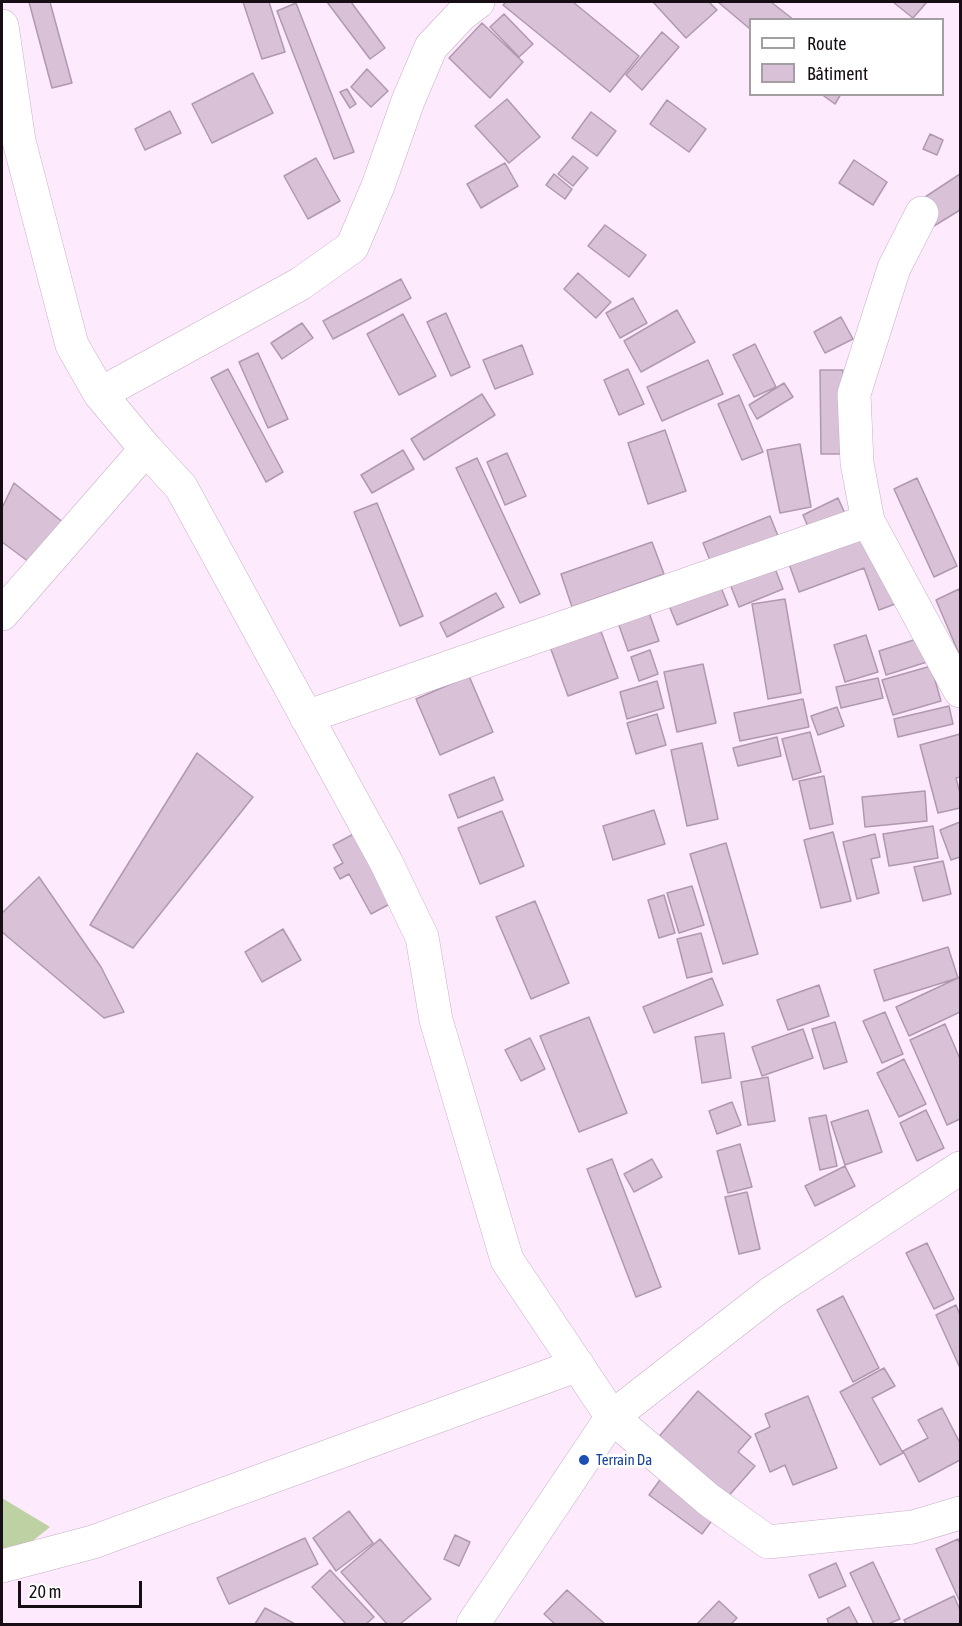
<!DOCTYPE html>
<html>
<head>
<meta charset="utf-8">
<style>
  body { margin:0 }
  #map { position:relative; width:962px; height:1626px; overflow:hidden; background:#feeafd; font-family:"Asap Condensed",sans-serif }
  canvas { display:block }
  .frame { position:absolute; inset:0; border:3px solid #160d15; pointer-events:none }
  .legend { position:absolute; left:749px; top:18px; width:195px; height:78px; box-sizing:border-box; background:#fff; border:2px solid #a29ea1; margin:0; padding:8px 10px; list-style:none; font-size:18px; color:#160d15 }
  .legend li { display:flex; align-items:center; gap:12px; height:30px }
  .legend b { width:30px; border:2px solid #a29ea1 }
  .scale { position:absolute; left:18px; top:1581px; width:124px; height:27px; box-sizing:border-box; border:3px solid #160d15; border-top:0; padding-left:8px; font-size:18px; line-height:21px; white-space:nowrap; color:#160d15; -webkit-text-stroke:4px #fff; paint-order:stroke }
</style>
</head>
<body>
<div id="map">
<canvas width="962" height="1626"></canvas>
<div class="frame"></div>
<ul class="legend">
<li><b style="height:8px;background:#fff"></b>Route</li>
<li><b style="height:16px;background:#d9c1d8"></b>Bâtiment</li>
</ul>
<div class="scale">20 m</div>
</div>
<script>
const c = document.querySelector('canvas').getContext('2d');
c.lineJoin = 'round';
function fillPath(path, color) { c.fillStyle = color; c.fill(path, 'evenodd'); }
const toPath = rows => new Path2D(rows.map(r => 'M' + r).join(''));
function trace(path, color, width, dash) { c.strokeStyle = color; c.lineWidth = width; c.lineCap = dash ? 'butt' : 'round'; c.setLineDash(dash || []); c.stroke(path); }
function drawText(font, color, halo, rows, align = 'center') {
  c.font = font + ' "Asap Condensed",sans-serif'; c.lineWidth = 6; c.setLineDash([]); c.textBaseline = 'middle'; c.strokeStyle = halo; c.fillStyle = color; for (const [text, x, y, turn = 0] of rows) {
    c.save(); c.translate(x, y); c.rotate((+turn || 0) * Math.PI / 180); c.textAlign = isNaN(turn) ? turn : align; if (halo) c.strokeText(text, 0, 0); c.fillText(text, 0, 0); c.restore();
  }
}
fillPath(toPath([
  [2,1498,50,1527,5,1563,2,1562]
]), '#bed1a3');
const building = toPath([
  [29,2,50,2,72,83,52,88,29,2],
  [243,2,269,2,285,52,262,59,243,2],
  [327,2,351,2,385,48,370,59,327,2],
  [506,2,573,2,639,56,610,92,503,5,506,2],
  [653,2,709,2,717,10,686,38,653,2],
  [718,2,771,2,794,20,750,20,750,29,718,2],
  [893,2,927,2,913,18,893,2],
  [296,3,354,152,334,159,277,11,296,3],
  [504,14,533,44,519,57,490,27,504,14],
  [482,23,523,62,490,98,449,58,482,23],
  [662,32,679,47,642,90,626,75,662,32],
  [367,69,388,91,371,107,351,87,367,69],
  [253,73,273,113,212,143,192,104,253,73],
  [347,89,356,104,350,108,340,92,347,89],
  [821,94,841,94,835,104,821,94],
  [507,99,540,137,509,163,475,126,507,99],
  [667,100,706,129,689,152,650,124,667,100],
  [170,111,181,133,145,150,135,129,170,111],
  [591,112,616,131,597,156,572,138,591,112],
  [930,134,943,140,937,155,923,149,930,134],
  [573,156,588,168,573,186,558,174,573,156],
  [316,158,340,201,308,219,284,176,316,158],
  [854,160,887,182,873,205,839,183,854,160],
  [505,163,518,186,481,208,467,184,505,163],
  [554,174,572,189,565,199,546,185,554,174],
  [960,174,960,210,934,226,919,201,960,174],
  [605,225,646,255,629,277,588,246,605,225],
  [578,273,611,302,596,318,564,289,578,273],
  [401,279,411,298,333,339,323,321,401,279],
  [633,298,647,323,620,338,606,313,633,298],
  [677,310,695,342,641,372,624,341,677,310],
  [446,313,470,367,451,376,427,322,446,313],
  [403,314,436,376,399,395,367,334,403,314],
  [841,317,853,339,825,353,814,332,841,317],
  [302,323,313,338,282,359,271,343,302,323],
  [755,344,776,387,754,397,733,355,755,344],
  [522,345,533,374,495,389,483,360,522,345],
  [258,353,288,419,268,428,239,362,258,353],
  [708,360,723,394,662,421,647,387,708,360],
  [228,369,283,472,266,482,211,378,228,369],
  [628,369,644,404,619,415,604,380,628,369],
  [820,370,843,370,845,454,821,454,820,370],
  [784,383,793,397,757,419,749,405,784,383],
  [482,394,495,415,424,460,411,439,482,394],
  [739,395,763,452,742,460,718,404,739,395],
  [665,430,686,491,648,504,628,443,665,430],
  [800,444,811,507,780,513,767,450,800,444],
  [403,450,414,469,372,493,361,475,403,450],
  [507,453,526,496,505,505,487,462,507,453],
  [477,458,540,594,520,603,456,468,477,458],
  [917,478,957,566,934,577,894,489,917,478],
  [14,483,64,523,29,562,2,542,2,508,14,483],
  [838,498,847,518,811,534,803,515,838,498],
  [377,503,423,616,400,626,354,512,377,503],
  [770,516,778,536,711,563,703,543,770,516],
  [885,525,911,598,879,610,864,568,799,592,788,561,885,525],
  [652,542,664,574,572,607,561,574,652,542],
  [774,566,783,589,739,607,730,584,774,566],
  [716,575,728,605,677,625,665,596,716,575],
  [959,589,960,592,960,656,936,600,959,589],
  [496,593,504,607,447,637,440,623,496,593],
  [785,599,801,693,768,699,752,604,785,599],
  [646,604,659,641,628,651,615,614,646,604],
  [595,615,618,678,568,696,545,633,595,615],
  [866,635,878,672,845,682,834,645,866,635],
  [920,638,927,662,886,675,879,651,920,638],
  [650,650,658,674,639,681,631,657,650,650],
  [703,664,716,723,677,732,664,672,703,664],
  [931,666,941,701,893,715,882,680,931,666],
  [469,676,493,732,440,755,416,699,469,676],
  [878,678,883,698,841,708,836,687,878,678],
  [657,681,664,708,627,719,620,692,657,681],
  [803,699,809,727,740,741,734,713,803,699],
  [949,706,953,724,898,737,894,719,949,706],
  [837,707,844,726,818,735,811,716,837,707],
  [657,714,666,745,636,754,627,723,657,714],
  [810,732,821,772,793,780,782,739,810,732],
  [960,734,960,777,956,778,960,793,960,808,938,813,920,745,960,734],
  [777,737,781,756,738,766,733,748,777,737],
  [702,743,718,819,687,826,671,750,702,743],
  [197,753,253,797,133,948,90,925,197,753],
  [824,776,833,824,810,829,799,781,824,776],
  [494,777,503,800,458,818,449,795,494,777],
  [925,791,927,821,865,827,862,797,925,791],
  [654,810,665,844,613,860,603,826,654,810],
  [502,811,524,866,480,884,458,828,502,811],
  [960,822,960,857,951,860,940,830,960,822],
  [933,826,938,858,889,866,883,834,933,826],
  [361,830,399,899,371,914,349,874,340,879,334,868,343,863,333,845,361,830],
  [833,832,851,901,821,908,804,840,833,832],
  [875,834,880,857,871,859,879,893,857,899,843,842,875,834],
  [726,843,758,954,723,964,690,854,726,843],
  [943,861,951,894,923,901,914,867,943,861],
  [39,877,101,967,124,1012,104,1018,2,932,2,913,39,877],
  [692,886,704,925,679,933,667,893,692,886],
  [664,895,675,933,659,938,648,900,664,895],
  [535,901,569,983,531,999,496,917,535,901],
  [283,929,301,960,262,982,245,952,283,929],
  [701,933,712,972,687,978,677,939,701,933],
  [948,947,958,978,884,1001,874,970,948,947],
  [960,977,960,1012,909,1036,896,1007,960,977],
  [712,978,723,1005,654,1033,643,1007,712,978],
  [819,985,829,1016,788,1030,777,1000,819,985],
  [885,1012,903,1054,882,1063,863,1021,885,1012],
  [589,1017,627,1113,579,1132,540,1036,589,1017],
  [835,1022,847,1062,824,1069,812,1029,835,1022],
  [945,1024,960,1059,960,1119,947,1125,910,1040,945,1024],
  [803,1029,813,1058,762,1076,752,1047,803,1029],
  [724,1033,731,1078,702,1083,695,1037,724,1033],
  [530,1038,545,1069,521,1081,505,1050,530,1038],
  [904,1059,926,1104,899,1117,877,1073,904,1059],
  [768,1077,775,1121,748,1125,741,1082,768,1077],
  [732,1102,741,1125,717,1134,709,1111,732,1102],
  [868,1110,882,1152,845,1165,831,1122,868,1110],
  [926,1110,944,1148,917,1161,900,1123,926,1110],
  [826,1115,837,1166,820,1170,809,1118,826,1115],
  [740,1144,752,1187,728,1193,717,1151,740,1144],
  [612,1159,661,1287,636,1297,587,1169,612,1159],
  [652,1159,662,1177,634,1192,624,1174,652,1159],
  [845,1166,855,1186,815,1206,805,1186,845,1166],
  [747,1192,760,1249,739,1254,725,1197,747,1192],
  [927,1243,954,1299,934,1309,906,1253,927,1243],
  [843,1296,879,1368,853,1382,817,1310,843,1296],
  [956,1305,960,1315,960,1368,936,1315,956,1305],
  [884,1368,895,1386,872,1398,903,1453,880,1465,840,1392,884,1368],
  [698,1391,751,1437,738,1452,755,1466,725,1500,656,1440,698,1391],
  [808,1396,837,1468,793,1485,785,1465,770,1472,755,1434,770,1427,765,1414,808,1396],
  [942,1408,960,1443,960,1460,919,1482,903,1451,928,1438,918,1420,942,1408],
  [665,1473,719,1511,702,1534,649,1495,665,1473],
  [349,1511,373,1543,336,1571,313,1538,349,1511],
  [455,1535,470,1542,459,1566,444,1559,455,1535],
  [305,1538,318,1564,229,1604,217,1578,305,1538],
  [380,1539,431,1599,400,1624,387,1624,341,1572,380,1539],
  [958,1539,960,1544,960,1602,936,1549,958,1539],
  [873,1562,900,1619,888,1624,874,1624,850,1573,873,1562],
  [836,1563,846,1586,819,1598,809,1575,836,1563],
  [330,1570,374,1617,366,1624,346,1624,312,1587,330,1570],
  [567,1590,605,1624,555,1624,544,1614,567,1590],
  [954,1596,960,1610,960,1624,906,1624,904,1620,954,1596],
  [719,1601,737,1618,731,1624,697,1624,719,1601],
  [849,1607,858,1624,829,1624,827,1619,849,1607],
  [265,1608,295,1624,255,1624,265,1608]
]);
fillPath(building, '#d9c1d8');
trace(building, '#b099b0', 1.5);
const minor = toPath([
  [2,26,19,141,72,345,100,394,146,449,2,614],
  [922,213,894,268,854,394,857,463,868,521,960,691],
  [100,394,300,284,352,247,378,186,408,101,431,47,461,15,478,2],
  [146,449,181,487,386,862,422,937,436,1020,507,1260,612,1417,709,1500,768,1542,913,1527,960,1513],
  [306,717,868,521],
  [2,1566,93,1542,578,1365],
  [473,1624,612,1417,771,1293,960,1168]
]);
trace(minor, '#c7afc6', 34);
trace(minor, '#fff', 33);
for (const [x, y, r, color] of [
  [584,1460,6,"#1a4fb4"]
]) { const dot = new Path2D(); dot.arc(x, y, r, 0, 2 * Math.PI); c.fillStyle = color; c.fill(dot); trace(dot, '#fff', 2); }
drawText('15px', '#164399', '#fff', [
  ["Terrain Da",596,1460]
], 'left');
</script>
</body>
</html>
